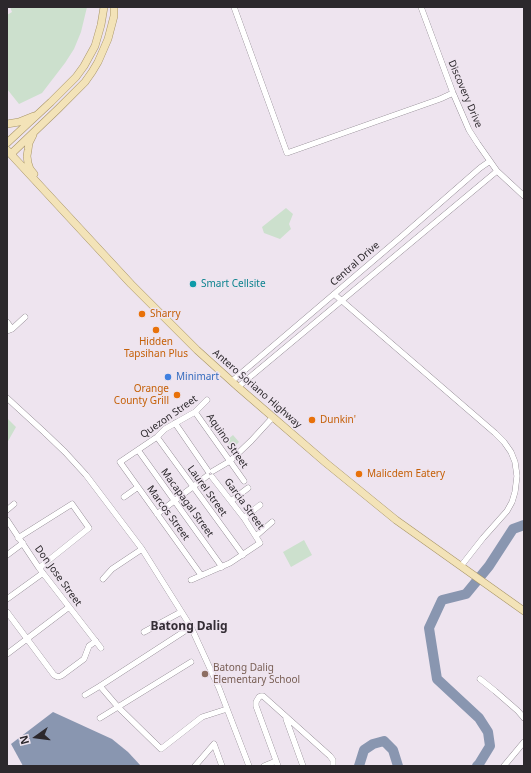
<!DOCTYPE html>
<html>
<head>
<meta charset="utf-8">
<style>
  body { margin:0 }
  #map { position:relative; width:531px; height:773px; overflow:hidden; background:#eee4ef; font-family:"Noto Sans",sans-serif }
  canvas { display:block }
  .frame { position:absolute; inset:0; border:8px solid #2c282c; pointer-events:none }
  .north { position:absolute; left:16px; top:717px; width:40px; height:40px; -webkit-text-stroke:3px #eee4ef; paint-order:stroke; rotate:256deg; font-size:11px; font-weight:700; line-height:16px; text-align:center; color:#2c282c }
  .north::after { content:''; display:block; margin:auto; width:14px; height:18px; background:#2c282c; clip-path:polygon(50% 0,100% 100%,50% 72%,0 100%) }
</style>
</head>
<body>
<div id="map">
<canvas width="531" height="773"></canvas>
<div class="frame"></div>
<div class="north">N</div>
</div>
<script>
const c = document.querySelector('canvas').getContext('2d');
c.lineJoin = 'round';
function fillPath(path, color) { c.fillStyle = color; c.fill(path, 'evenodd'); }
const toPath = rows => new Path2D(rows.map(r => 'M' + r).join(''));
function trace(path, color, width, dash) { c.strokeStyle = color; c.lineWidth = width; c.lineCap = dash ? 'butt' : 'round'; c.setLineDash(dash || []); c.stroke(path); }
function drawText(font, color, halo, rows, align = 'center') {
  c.font = font + ' "Noto Sans",sans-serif'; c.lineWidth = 3; c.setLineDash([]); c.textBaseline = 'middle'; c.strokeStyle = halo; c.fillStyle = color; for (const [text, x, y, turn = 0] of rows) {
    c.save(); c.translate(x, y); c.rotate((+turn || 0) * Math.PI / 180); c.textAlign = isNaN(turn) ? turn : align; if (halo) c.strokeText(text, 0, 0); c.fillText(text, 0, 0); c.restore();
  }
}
fillPath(toPath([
  [10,7,87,7,81,32,74,49,65,63,42,93,19,104,7,89,7,15,12,12],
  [286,208,293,214,289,224,291,229,280,239,264,233,262,227],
  [7,418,16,427,7,443],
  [233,435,239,442,233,448,226,441],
  [304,540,312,555,291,567,283,552]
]), '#cce0cd');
fillPath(toPath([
  [53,712,112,739,128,752,141,766,23,766,11,744]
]), '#8996b0');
trace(toPath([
  [359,766,364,750,373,744,384,741,393,750,398,766],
  [477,766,479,764,490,746,488,732,479,718,437,679,429,628,442,600,466,594,489,566,513,529,524,525]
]), '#8996b0', 10);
const minor = toPath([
  [234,7,287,153,440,99,453,93],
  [421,7,453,93,469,130,478,144,497,171,524,196],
  [334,294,495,433,504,442,511,452,515,462,517,476,515,492,512,502,507,511,483,538,461,566],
  [7,322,12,329],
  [7,331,12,329,25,317],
  [232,381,401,237,480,168,490,161],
  [238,387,497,171],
  [7,398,43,431,65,452,86,475,142,549,191,627,219,688,249,766],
  [195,412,244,481],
  [175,423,208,471],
  [157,437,243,555],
  [138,450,222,567],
  [213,471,230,461,251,441,273,417],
  [124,497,138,487],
  [231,501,248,488],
  [7,510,14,504],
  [157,514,207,476],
  [244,518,260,505],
  [7,520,39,568,101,648],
  [256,536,272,522],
  [18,538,72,504,89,528,39,568],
  [7,555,23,543],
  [201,575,120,462,157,437,165,429,195,412,207,400],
  [103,579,112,569,142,549],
  [191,580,230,563,260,543,244,518,212,477],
  [7,599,43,573],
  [7,612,54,675,58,677,61,676,84,659,89,646,96,641],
  [144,632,181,612],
  [7,654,69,607],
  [480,679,495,691,518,711,524,718],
  [100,686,118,707,161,749,202,717,227,709],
  [85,695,100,686,191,627],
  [100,718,191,662],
  [286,719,303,766],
  [195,766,214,744,222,766],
  [264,766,276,761],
  [278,766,256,706,256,702,259,697,261,696,263,696,330,756,333,760,333,766],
  [504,766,524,742]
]);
const major = toPath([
  [7,124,19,122,34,116],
  [33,135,29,143,28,150,27,156,28,163,30,169,34,174],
  [7,143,51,102,76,77,84,66,95,46,101,25,104,7],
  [7,150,131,284,197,350,238,387,326,463,396,520,524,611],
  [11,154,58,109,85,82,92,72,98,62,108,39,114,16,114,7]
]);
trace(minor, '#766d77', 6);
trace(major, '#a89568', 8);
trace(minor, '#fff', 5.5);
trace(major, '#f3e3b8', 7);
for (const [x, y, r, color] of [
  [193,284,4,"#0f9aa8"],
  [142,314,4,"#e8710a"],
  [156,330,4,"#e8710a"],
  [168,377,4,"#3f7fe0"],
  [177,395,4,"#e8710a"],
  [312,420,4,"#e8710a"],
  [359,474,4,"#e8710a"],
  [205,674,4,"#8d6e63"]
]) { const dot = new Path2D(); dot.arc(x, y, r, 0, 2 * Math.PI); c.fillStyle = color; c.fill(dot); trace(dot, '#eee4ef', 1.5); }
drawText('10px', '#2c282c', '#eee4ef', [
  ["Discovery Drive",465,94,67],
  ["Central Drive",355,264,-41],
  ["Antero Soriano Highway",257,389,41],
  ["Quezon Street",169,417,-35],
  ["Aquino Street",227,441,55],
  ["Laurel Street",207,491,54],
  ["Macapagal Street",187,503,54],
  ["Garcia Street",244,504,54],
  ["Marcos Street",168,513,54],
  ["Don Jose Street",58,576,54]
]);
drawText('10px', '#0d838f', '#eee4ef', [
  ["Smart Cellsite",201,284]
], 'left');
drawText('10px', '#c56008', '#eee4ef', [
  ["Sharry",150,314],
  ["Hidden",156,342,"center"],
  ["Tapsihan Plus",156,354,"center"],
  ["Orange",169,389,"right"],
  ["County Grill",169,401,"right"],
  ["Dunkin'",320,420],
  ["Malicdem Eatery",367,474]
], 'left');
drawText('10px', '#366cbe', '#eee4ef', [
  ["Minimart",176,377]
], 'left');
drawText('10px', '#785e54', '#eee4ef', [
  ["Batong Dalig",213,668],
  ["Elementary School",213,680]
], 'left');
drawText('bold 12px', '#352e36', '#eee4ef', [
  ["Batong Dalig",189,627]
]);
</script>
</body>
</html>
